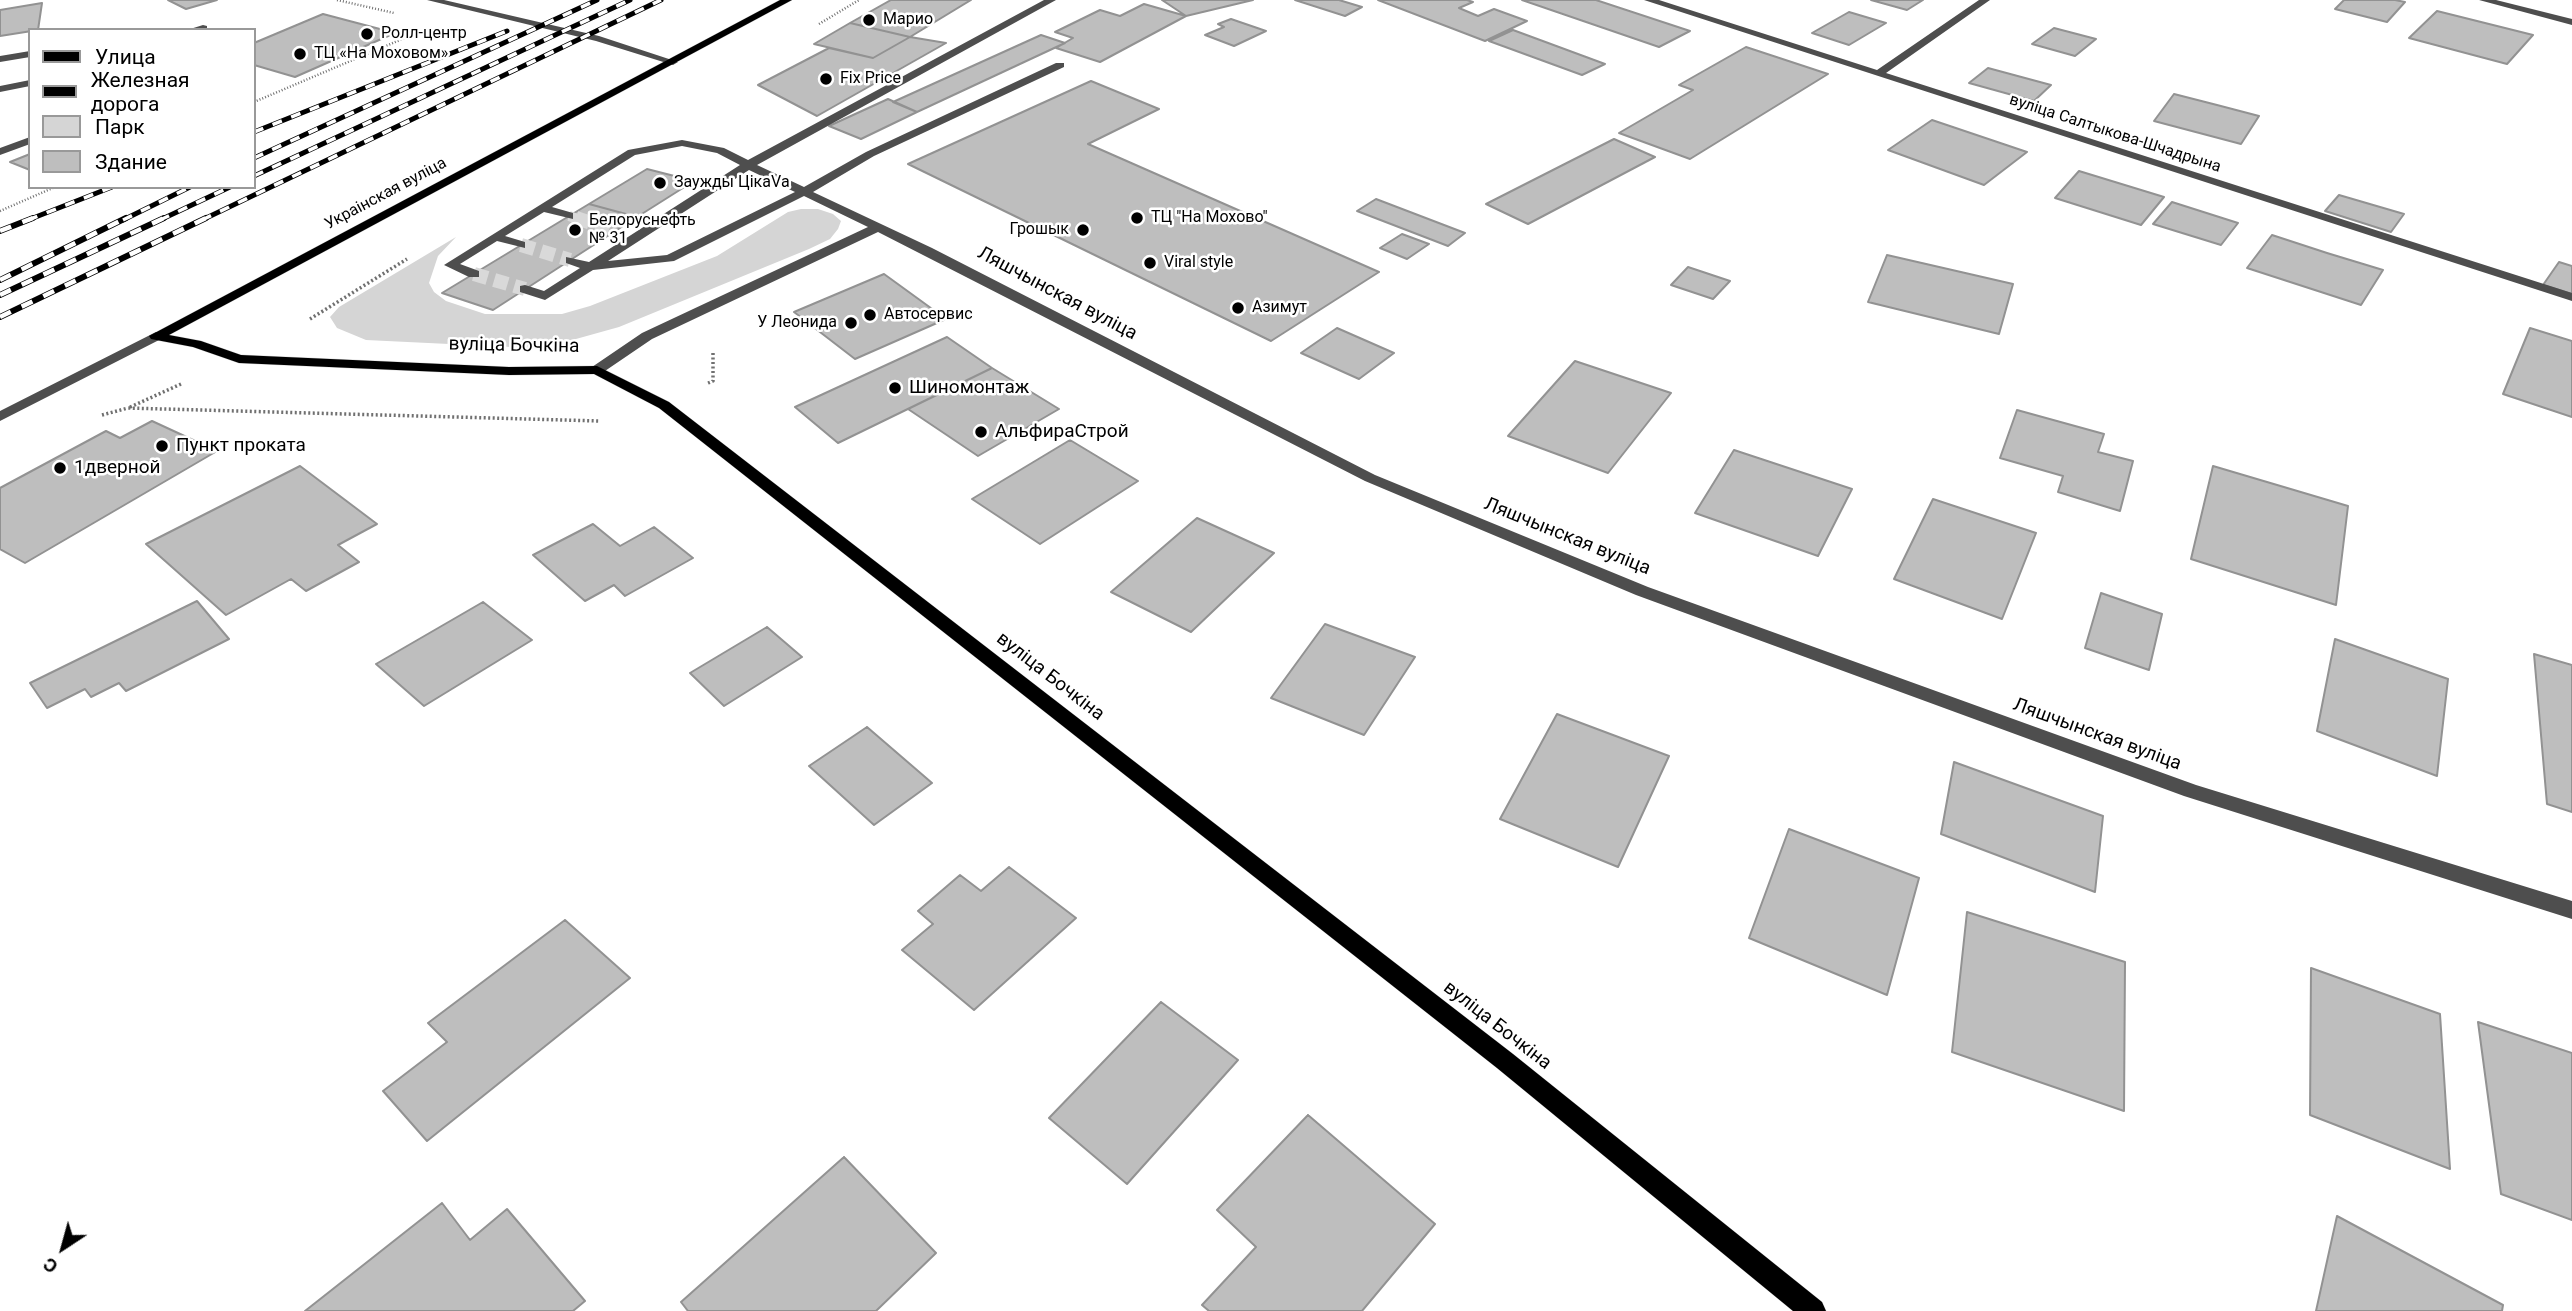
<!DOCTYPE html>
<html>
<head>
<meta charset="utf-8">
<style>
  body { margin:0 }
  #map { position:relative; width:2572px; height:1311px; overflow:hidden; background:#fff; font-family:Roboto,sans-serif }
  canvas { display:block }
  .legend { position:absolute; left:28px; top:28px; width:228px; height:161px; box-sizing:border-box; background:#fff; border:2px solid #999; margin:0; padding:9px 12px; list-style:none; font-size:21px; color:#000 }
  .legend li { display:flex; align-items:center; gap:14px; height:35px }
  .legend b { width:35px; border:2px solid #999 }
  .north { position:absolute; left:28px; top:1213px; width:70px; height:70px; -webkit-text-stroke:5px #fff; paint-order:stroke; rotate:216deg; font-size:19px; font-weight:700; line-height:28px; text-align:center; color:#000 }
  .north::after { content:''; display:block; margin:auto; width:24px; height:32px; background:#000; clip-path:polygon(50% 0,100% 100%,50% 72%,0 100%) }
</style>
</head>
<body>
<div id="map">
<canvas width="2572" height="1311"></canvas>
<ul class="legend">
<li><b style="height:9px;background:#000"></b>Улица</li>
<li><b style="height:9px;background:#000"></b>Железная дорога</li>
<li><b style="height:19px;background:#d5d5d5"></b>Парк</li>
<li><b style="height:19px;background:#bebebe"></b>Здание</li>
</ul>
<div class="north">С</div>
</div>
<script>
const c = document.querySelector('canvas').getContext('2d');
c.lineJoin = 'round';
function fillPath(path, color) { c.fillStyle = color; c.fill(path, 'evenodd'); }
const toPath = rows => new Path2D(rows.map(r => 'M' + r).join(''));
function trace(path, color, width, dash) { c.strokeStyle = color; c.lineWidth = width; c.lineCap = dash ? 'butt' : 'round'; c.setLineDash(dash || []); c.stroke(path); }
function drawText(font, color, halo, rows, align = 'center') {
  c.font = font + ' Roboto,sans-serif'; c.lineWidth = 5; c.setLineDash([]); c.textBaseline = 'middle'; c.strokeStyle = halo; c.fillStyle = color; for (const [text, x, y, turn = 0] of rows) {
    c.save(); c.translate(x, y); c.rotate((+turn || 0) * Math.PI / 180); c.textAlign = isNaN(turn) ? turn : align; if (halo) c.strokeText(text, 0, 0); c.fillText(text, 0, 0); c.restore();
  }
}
fillPath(toPath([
  [801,209,818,209,833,214,841,221,838,229,830,239,809,249,619,327,558,344,532,348,366,340,337,328,330,317,339,307,456,237,438,256,429,283,434,292,446,301,485,314,562,314,590,306,717,256,788,212]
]), '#d5d5d5');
const building = toPath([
  [168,0,217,0,186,9,168,0],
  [891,0,971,0,910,37,850,23,891,0],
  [1162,0,1253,0,1186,16,1162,0],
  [1295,0,1339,0,1362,7,1345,16,1295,0],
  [1378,0,1467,0,1473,2,1459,8,1478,16,1494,9,1527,21,1485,41,1378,0],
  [1522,0,1596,0,1690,31,1659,47,1522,0],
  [1871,0,1923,0,1907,10,1871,0],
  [2344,0,2395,0,2405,2,2387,22,2335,9,2344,0],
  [42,3,38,30,0,36,0,10,42,3],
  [1144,4,1186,16,1100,62,1056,48,1073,38,1055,32,1100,10,1120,16,1144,4],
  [2437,11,2533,35,2507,64,2409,38,2437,11],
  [1849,12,1886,23,1849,45,1812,33,1849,12],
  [323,14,395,33,295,77,254,65,254,43,323,14],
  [1231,19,1266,31,1234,46,1205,35,1224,27,1218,24,1231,19],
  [850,23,910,37,873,58,814,44,850,23],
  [2054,28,2096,39,2075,56,2032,44,2054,28],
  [1513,30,1605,64,1582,75,1489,41,1513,30],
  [1041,35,1065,43,917,112,893,102,1041,35],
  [910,37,946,43,817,116,758,85,829,48,873,58,910,37],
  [1746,47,1828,74,1690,159,1619,133,1693,90,1679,85,1746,47],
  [1988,68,2051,85,2034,101,1969,83,1988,68],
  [1091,81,1159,109,1088,144,1379,272,1271,341,908,164,1091,81],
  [2174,94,2217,105,2259,116,2241,144,2154,121,2174,94],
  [888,99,917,112,861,139,829,126,888,99],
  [1932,120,2027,152,1984,185,1888,150,1932,120],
  [1614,139,1655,157,1528,224,1486,204,1614,139],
  [30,154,30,170,10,162,30,154],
  [647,169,694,181,637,217,589,204,647,169],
  [2079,171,2164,197,2141,225,2055,198,2079,171],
  [2339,195,2404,214,2391,232,2325,211,2339,195],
  [1376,199,1465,233,1448,246,1357,211,1376,199],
  [2172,202,2238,223,2221,245,2153,224,2172,202],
  [589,204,637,217,493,310,442,293,589,204],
  [1402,234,1429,244,1407,259,1380,248,1402,234],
  [2272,235,2327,253,2383,270,2361,305,2247,268,2272,235],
  [1887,255,2013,284,1999,334,1868,302,1887,255],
  [2559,262,2572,266,2572,294,2543,285,2559,262],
  [1688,267,1730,281,1713,299,1671,285,1688,267],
  [884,274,946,319,855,359,794,312,884,274],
  [1337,328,1394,353,1359,379,1301,353,1337,328],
  [2530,328,2572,341,2572,417,2503,394,2530,328],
  [947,337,992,368,838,443,795,407,947,337],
  [1575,361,1671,393,1608,473,1508,436,1575,361],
  [992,368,1059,409,978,456,908,409,992,368],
  [2017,410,2104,434,2098,452,2133,461,2120,511,2058,492,2063,476,2000,458,2017,410],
  [152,421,217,451,25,563,0,549,0,488,106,431,120,438,152,421],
  [1070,440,1138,481,1040,544,972,499,1070,440],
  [1734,450,1852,489,1818,556,1695,513,1734,450],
  [300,466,377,524,338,545,359,562,306,591,291,579,226,615,146,544,300,466],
  [2213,466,2348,506,2336,605,2191,559,2213,466],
  [1933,499,2036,533,2002,619,1894,579,1933,499],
  [1197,518,1274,553,1191,632,1111,592,1197,518],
  [593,524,620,546,654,527,693,558,625,596,614,585,585,601,533,555,593,524],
  [2101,593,2162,614,2149,670,2085,648,2101,593],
  [197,601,229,639,126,691,119,683,91,697,85,689,47,708,30,683,197,601],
  [483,602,532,640,424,706,376,664,483,602],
  [1325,624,1415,657,1364,735,1271,698,1325,624],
  [767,627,802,657,724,706,690,673,767,627],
  [2335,639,2448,679,2437,776,2317,731,2335,639],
  [2534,654,2572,665,2572,812,2547,804,2534,654],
  [1557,714,1669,756,1618,867,1500,819,1557,714],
  [867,727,932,783,874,825,809,766,867,727],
  [1954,762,2103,816,2095,892,1941,834,1954,762],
  [1789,829,1919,878,1887,995,1749,938,1789,829],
  [1009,867,1076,918,974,1010,902,950,933,924,918,911,960,875,981,891,1009,867],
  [1967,912,2125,962,2124,1111,1952,1052,1967,912],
  [565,920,630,978,427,1141,383,1091,447,1042,428,1023,565,920],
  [2311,968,2440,1014,2450,1169,2310,1115,2311,968],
  [1161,1002,1238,1060,1127,1184,1049,1118,1161,1002],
  [2478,1022,2572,1053,2572,1220,2501,1194,2478,1022],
  [1308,1115,1435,1224,1362,1311,1209,1311,1202,1305,1256,1247,1217,1210,1308,1115],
  [844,1157,936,1253,876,1311,688,1311,681,1302,844,1157],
  [442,1203,470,1240,507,1209,585,1301,573,1311,305,1311,442,1203],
  [2337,1216,2503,1305,2502,1311,2316,1311,2337,1216]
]);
fillPath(building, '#bebebe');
trace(building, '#929292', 2);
trace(toPath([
  [569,216,581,220]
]), '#d9d9d9', 10, [10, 5]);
trace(toPath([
  [576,218,616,231],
  [521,245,570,260],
  [474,274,525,289]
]), '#d9d9d9', 14, [14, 7]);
const major = toPath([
  [780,0,792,0,169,335,201,341,241,355,509,367,597,366,669,402,1513,1054,1822,1302,1826,1311,1793,1311,1497,1068,659,408,594,374,509,375,239,363,193,347,151,339,149,336,780,0]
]);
trace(major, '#dbdbdb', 1);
trace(toPath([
  [337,0,394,13],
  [819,24,859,0],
  [254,102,414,34],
  [0,211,55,187]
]), '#707070', 2.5, [1, 2]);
trace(toPath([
  [310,319,407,259],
  [708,383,713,381,713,353],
  [181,384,128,408,600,421],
  [102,415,128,408]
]), '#707070', 3.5, [2, 2.5]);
fillPath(toPath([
  [427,0,444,0,599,36,678,62,673,65,596,41,427,0],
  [1044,0,1056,0,757,165,804,187,866,152,1056,63,1064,63,1064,67,874,156,813,192,932,248,1375,475,1648,587,2196,785,2572,901,2572,919,2184,796,1636,595,1365,481,878,232,652,339,602,373,592,373,592,367,642,333,868,227,804,196,674,261,593,270,545,300,520,292,520,286,525,285,544,291,580,268,566,263,566,257,589,262,740,165,717,153,682,146,635,155,552,207,573,213,573,219,544,212,505,236,525,242,525,248,497,241,460,264,479,271,479,277,469,277,444,265,628,150,682,140,724,148,748,160,1044,0],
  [749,170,795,192,667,255,608,261,749,170],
  [1644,0,1659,0,1877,70,1979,0,1990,0,1886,73,2572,293,2572,301,1644,0],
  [2479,0,2496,0,2572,19,2572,25,2479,0],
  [203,25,207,26,207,30,187,30,203,25],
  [30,51,30,57,0,62,0,56,30,51],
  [30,80,30,86,0,92,0,86,30,80],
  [30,137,30,144,0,155,0,148,30,137],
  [156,332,163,336,161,339,0,421,0,411,156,332]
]), '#4e4e4e');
fillPath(major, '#000');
const railFar1 = toPath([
  [254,132,507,31],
  [254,158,597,0],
  [254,176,630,0],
  [28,220,112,187],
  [123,220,190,187],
  [160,220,230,187],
  [202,220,661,0]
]);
const rail = toPath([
  [0,231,33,218],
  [0,280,126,218],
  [0,295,164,218],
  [0,317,206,218]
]);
trace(railFar1, '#000', 5);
trace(rail, '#000', 6);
trace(railFar1, '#fff', 3.5, [10]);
trace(rail, '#fff', 4.5, [12]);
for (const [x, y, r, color] of [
  [869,20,7,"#000"],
  [367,34,7,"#000"],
  [300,54,7,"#000"],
  [826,79,7,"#000"],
  [660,183,7,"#000"],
  [1137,218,7,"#000"],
  [575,230,7,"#000"],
  [1083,230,7,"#000"],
  [1150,263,7,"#000"],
  [1238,308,7,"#000"],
  [870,315,7,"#000"],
  [851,323,7,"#000"],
  [895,388,7,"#000"],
  [981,432,7,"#000"],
  [162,446,7,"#000"],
  [60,468,7,"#000"]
]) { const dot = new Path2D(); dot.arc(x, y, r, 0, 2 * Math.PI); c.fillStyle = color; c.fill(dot); trace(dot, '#fff', 2.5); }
drawText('16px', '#000', '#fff', [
  ["Марио",883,20],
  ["Ролл-центр",381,34],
  ["ТЦ «На Моховом»",314,54],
  ["Fix Price",840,79],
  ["Заужды ЦікаVа",674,183],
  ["ТЦ \"На Мохово\"",1151,218],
  ["Белоруснефть",589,221],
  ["№ 31",589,239],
  ["Грошык",1069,230,"right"],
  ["Viral style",1164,263],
  ["Азимут",1252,308],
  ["Автосервис",884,315],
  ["У Леонида",837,323,"right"]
], 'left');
drawText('16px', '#000', '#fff', [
  ["вуліца Салтыкова-Шчадрына",2115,134,18],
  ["Украінская вуліца",386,194,-28]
]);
drawText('19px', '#000', '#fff', [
  ["Ляшчынская вуліца",1057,294,28],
  ["вуліца Бочкіна",514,346,1],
  ["Ляшчынская вуліца",1567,537,22],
  ["вуліца Бочкіна",1050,677,38],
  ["Ляшчынская вуліца",2097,735,20],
  ["вуліца Бочкіна",1497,1026,38]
]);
drawText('19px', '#000', '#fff', [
  ["Шиномонтаж",909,388],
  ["АльфираСтрой",995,432],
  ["Пункт проката",176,446],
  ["1дверной",74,468]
], 'left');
</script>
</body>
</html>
